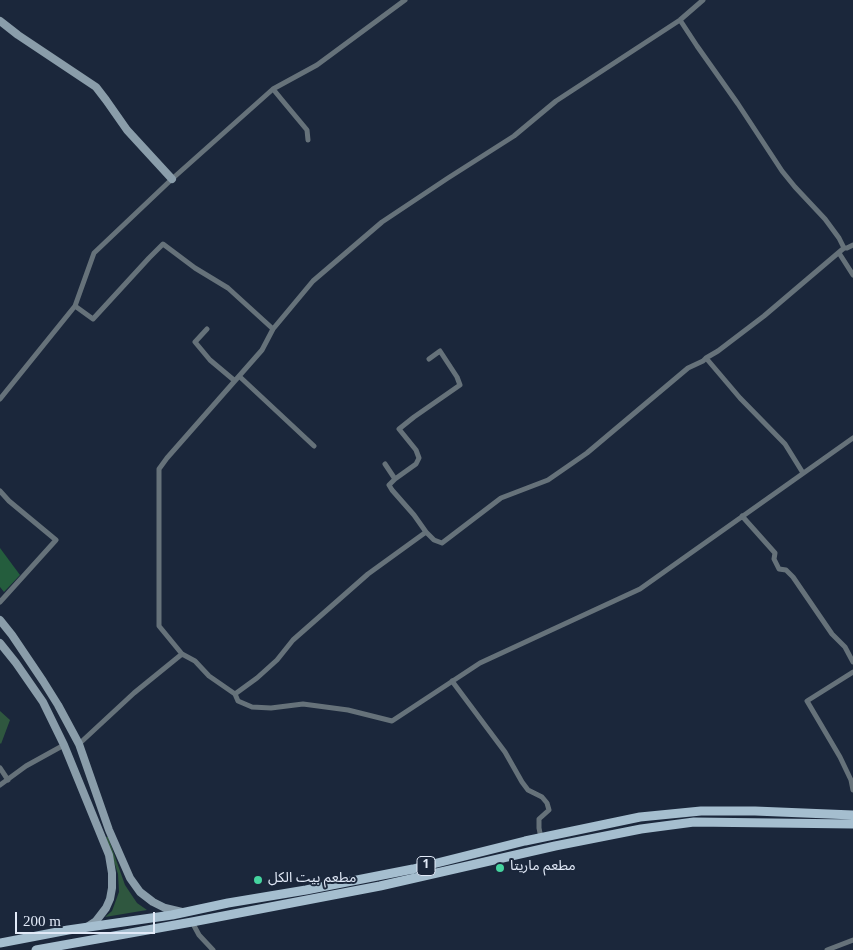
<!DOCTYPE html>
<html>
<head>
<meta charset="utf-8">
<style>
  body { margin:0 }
  #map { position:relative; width:853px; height:950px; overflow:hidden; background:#1b273b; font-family:Georgia,serif }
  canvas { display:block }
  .scale { position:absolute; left:15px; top:912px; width:140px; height:22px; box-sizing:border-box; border:2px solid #e2eaf8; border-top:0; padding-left:6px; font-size:15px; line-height:18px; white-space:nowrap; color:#e2eaf8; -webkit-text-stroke:4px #1b273b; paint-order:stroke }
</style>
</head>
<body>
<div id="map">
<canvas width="853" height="950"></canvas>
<div class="scale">200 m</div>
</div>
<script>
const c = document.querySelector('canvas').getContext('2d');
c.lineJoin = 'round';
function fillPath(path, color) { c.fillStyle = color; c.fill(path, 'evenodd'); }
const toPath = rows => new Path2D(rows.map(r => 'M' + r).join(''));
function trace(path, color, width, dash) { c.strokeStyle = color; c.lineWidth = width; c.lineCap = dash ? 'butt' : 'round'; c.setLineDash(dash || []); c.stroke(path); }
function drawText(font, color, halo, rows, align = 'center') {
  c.font = font + ' Georgia,"Noto Sans Arabic",serif'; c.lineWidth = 4; c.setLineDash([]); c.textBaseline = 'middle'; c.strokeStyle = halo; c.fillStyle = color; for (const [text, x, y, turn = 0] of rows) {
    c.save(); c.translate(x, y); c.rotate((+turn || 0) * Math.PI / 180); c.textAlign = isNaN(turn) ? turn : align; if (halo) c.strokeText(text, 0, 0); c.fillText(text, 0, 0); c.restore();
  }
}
fillPath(toPath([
  [0,711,10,720,1,744,0,743],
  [106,837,108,837,125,885,137,903,147,910,105,917,112,911,119,892,118,874]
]), '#2f573f');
fillPath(toPath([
  [0,548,20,575,4,592,0,587]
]), '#245d3d');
trace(toPath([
  [703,0,680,20,556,101,514,136,448,178,382,222,313,281,273,329,262,350,167,458,159,469,159,626,182,654,195,661,209,676,235,694,257,678,277,660,293,640,368,574,426,532,434,540,442,543,501,498,548,480,587,453,688,368,703,361,706,358,718,351,764,316,844,248,847,248,853,245],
  [680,20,697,46,738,104,782,171,795,187,825,219,839,238,844,248],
  [273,89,282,100,307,130,308,140],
  [839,253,853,275],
  [75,306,93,319,149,258,163,244,195,268,228,288,273,329],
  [207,329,195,342,210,360,235,381],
  [706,358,740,398,785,444,803,473],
  [239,376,314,446],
  [0,399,75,306,94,253,172,179,273,89,317,65,405,0],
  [385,464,395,479],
  [0,491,9,501,56,540,0,602],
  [742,516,775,553,774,559,779,569,786,570,793,577,832,634,845,647,853,662],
  [426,532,414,515,392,490,389,485,395,479,416,464,419,458,416,450,399,429,414,417,460,385,457,377,440,351,429,359],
  [853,672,807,701,840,757,851,780,853,790],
  [452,681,505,752,522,782,528,790,542,797,547,803,549,810,539,819,539,828,541,838],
  [235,694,238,701,252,707,271,708,303,704,348,710,392,721,480,663,640,589,853,438],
  [79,744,134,693,182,654],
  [0,768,8,780],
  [0,785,26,766,64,745],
  [192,922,199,935,213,950],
  [827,950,853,940]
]), '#66727a', 5);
trace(toPath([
  [0,21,18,35,96,87,106,100,127,130,172,179],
  [0,620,12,635,43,681,58,705,79,744,109,830,130,878,140,892,153,902,165,908,182,912],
  [0,643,16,663,43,702,64,745,109,855,112,873,112,888,110,899,106,908,96,921,87,927]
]), '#8a9daa', 8);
trace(toPath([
  [0,943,68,930,172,915,228,903,306,890,413,869,525,841,640,817,701,811,755,811,853,815],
  [36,950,192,922,380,886,555,846,641,829,694,822,853,824]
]), '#a5becf', 9);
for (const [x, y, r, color] of [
  [500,868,5,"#45d49f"],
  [258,880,5,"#45d49f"]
]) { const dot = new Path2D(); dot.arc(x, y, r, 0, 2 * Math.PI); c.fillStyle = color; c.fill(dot); trace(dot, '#1b273b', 2); }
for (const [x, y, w] of [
  [426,866,18]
]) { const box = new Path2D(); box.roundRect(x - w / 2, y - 9.5, w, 19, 4); c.fillStyle = '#1b273b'; c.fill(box); trace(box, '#e2eaf8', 1); }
drawText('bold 12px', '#e2eaf8', null, [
  ["1",426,866]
]);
drawText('14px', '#e2eaf8', '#1b273b', [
  ["مطعم ماريتا",510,868],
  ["مطعم بيت الكل",268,880]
], 'left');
</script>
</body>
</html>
